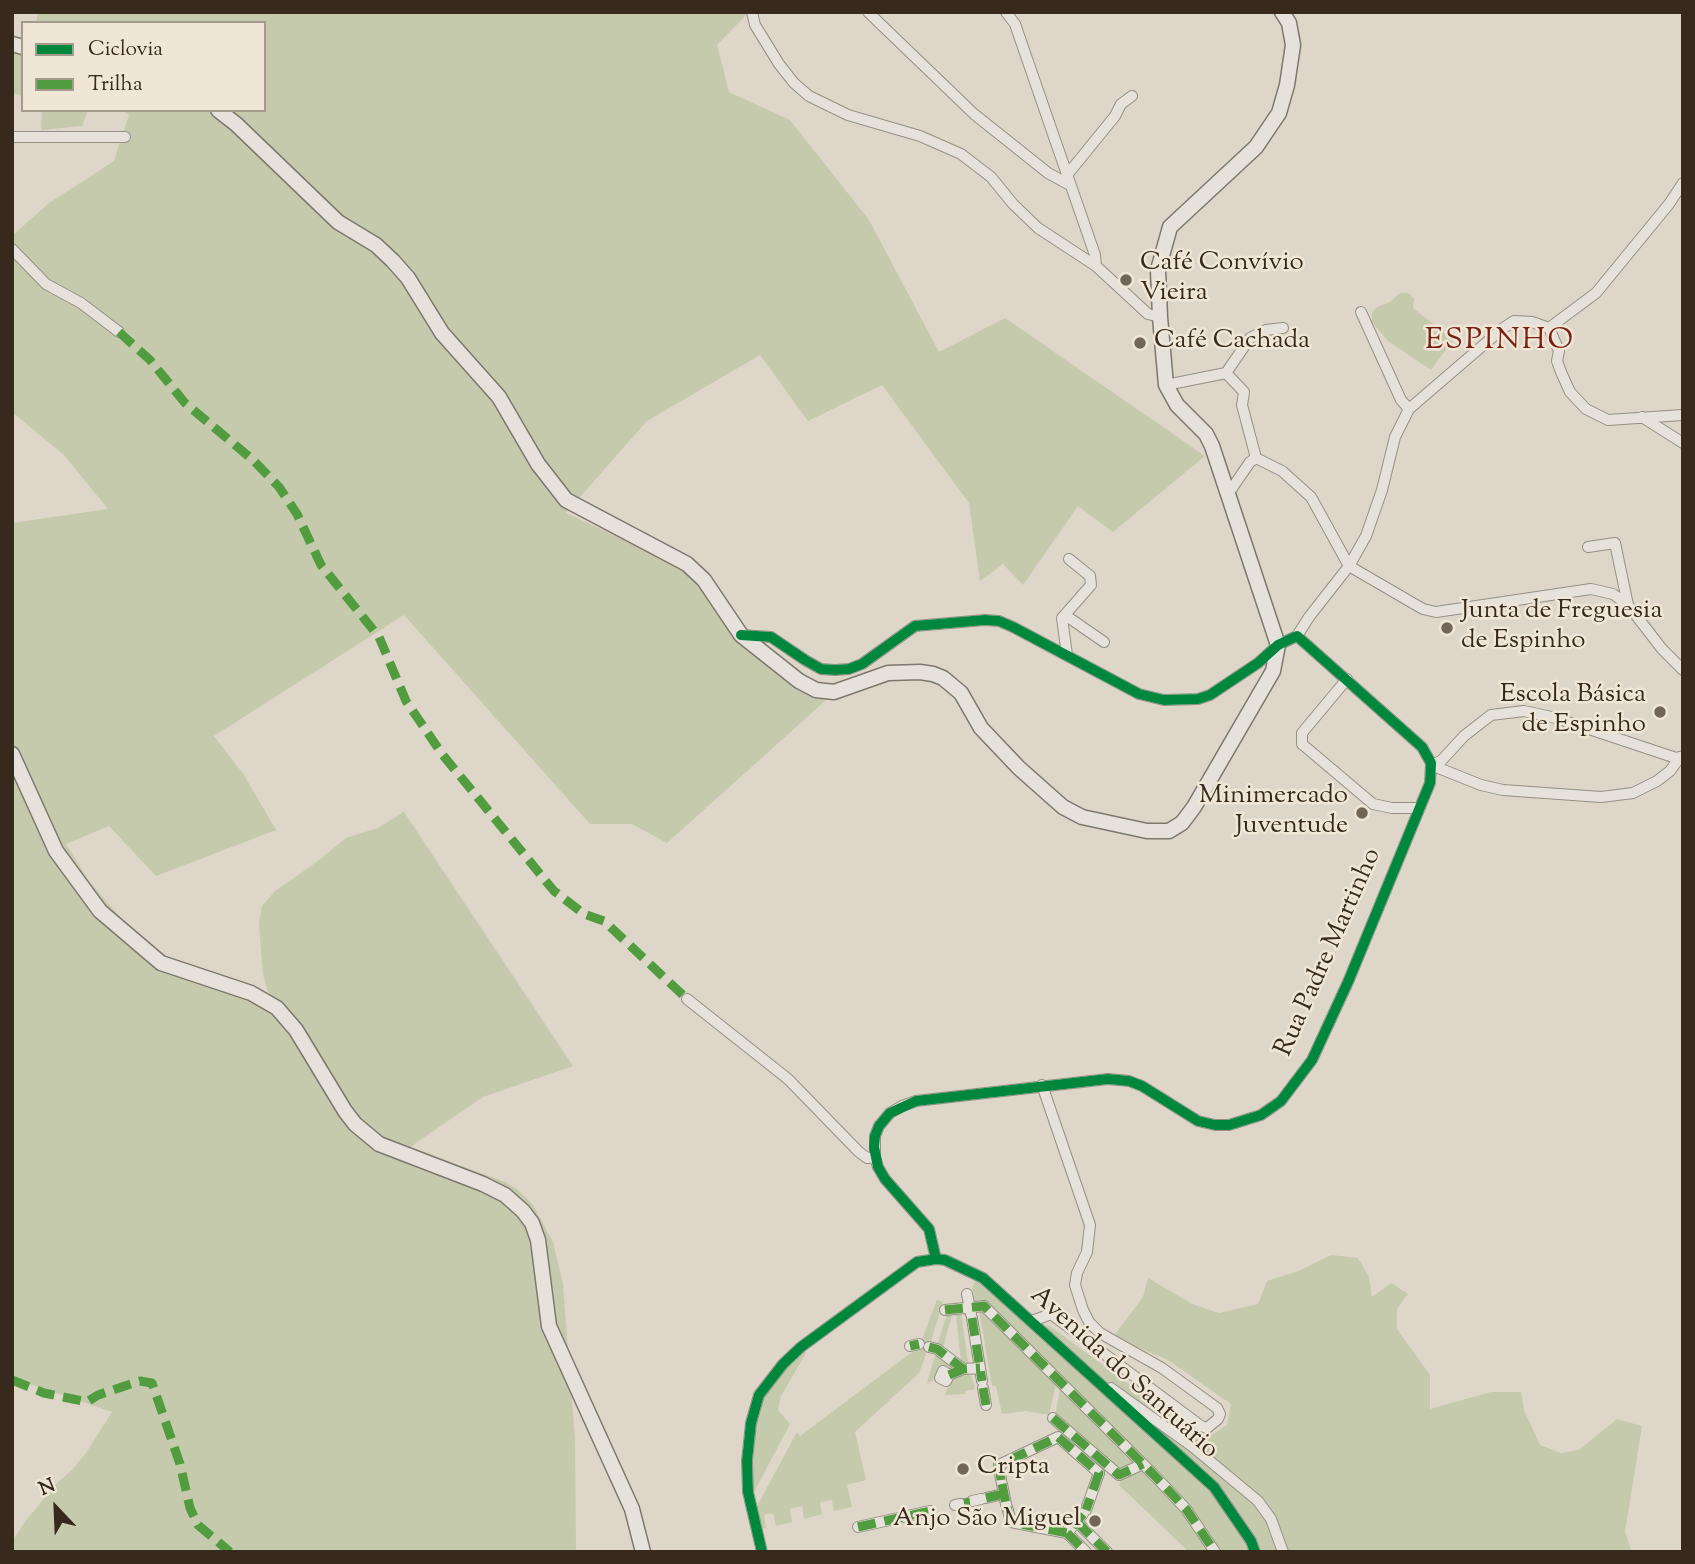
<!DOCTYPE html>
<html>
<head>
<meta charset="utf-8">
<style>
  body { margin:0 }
  #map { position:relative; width:1695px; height:1564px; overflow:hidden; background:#ded6c8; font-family:"Sorts Mill Goudy",serif }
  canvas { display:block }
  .frame { position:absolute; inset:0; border:14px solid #372a1c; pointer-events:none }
  .legend { position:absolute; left:21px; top:21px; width:245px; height:91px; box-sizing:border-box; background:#efe6d6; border:2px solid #a59b8c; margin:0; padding:9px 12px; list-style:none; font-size:21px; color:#372a1c }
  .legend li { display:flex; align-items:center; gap:14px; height:35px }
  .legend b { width:35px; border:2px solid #a59b8c }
  .north { position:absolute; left:21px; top:1473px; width:70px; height:70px; -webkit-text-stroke:5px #efe6d6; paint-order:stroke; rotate:337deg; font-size:19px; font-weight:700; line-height:28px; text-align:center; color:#372a1c }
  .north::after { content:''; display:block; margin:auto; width:24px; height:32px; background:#372a1c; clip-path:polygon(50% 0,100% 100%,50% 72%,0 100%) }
</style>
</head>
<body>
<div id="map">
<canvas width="1695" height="1564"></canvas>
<div class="frame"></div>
<ul class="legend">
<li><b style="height:9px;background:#00873e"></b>Ciclovia</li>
<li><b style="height:9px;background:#519c3e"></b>Trilha</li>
</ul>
<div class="north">N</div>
</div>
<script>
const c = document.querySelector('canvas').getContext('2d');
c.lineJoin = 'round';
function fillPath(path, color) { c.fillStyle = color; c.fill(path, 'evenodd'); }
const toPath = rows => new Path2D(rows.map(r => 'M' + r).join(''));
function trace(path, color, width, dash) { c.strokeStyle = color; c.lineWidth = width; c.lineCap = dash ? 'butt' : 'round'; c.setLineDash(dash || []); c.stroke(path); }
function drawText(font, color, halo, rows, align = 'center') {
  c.font = font + ' "Sorts Mill Goudy",serif'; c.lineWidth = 5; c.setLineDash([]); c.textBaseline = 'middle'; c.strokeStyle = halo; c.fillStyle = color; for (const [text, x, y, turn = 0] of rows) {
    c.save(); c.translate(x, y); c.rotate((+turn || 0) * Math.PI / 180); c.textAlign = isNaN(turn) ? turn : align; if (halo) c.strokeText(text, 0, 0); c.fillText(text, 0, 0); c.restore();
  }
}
fillPath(toPath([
  [38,12,749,12,717,45,729,92,790,120,869,220,939,352,1005,318,1205,456,1113,532,1078,506,1023,585,1003,564,980,581,969,503,882,385,808,421,760,355,647,421,566,513,681,566,691,574,748,647,825,701,667,843,632,824,590,824,404,615,214,736,244,775,276,830,156,876,109,826,66,844,89,881,118,915,161,955,269,995,263,975,261,951,259,922,262,906,275,891,318,861,346,838,378,828,404,812,573,1066,483,1097,410,1147,505,1182,517,1189,533,1205,553,1242,563,1284,575,1439,576,1552,12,1552,12,1541,25,1522,55,1485,72,1470,86,1453,112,1412,30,1384,12,1376,12,523,108,509,64,455,12,412,12,236,49,203,114,161,129,115,121,110,264,110,264,23,36,23],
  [12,49,23,52,23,96,12,93],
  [42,110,88,110,82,126,41,130],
  [1400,293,1408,293,1414,298,1413,308,1453,340,1431,370,1388,341,1372,322,1372,313,1377,307,1390,302],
  [1331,1255,1358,1258,1369,1277,1372,1297,1391,1283,1408,1294,1397,1309,1397,1329,1430,1375,1430,1409,1491,1392,1521,1392,1524,1410,1540,1445,1561,1453,1579,1450,1617,1419,1642,1426,1625,1532,1632,1552,1189,1552,1119,1485,1121,1480,1150,1463,985,1301,975,1302,972,1288,975,1281,986,1285,1030,1325,1050,1326,1204,1440,1227,1425,1231,1404,1168,1360,1113,1337,1143,1297,1148,1278,1192,1304,1219,1313,1258,1304,1267,1281,1299,1271],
  [937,1300,943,1302,930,1344,921,1342],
  [979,1310,982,1310,1056,1384,1049,1415,1026,1411,1002,1414,996,1386,992,1386],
  [961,1313,969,1368,961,1363,956,1314],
  [947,1314,952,1315,943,1348,937,1346],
  [920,1346,928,1349,919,1373,855,1432,866,1480,847,1485,852,1507,834,1511,832,1500,820,1502,822,1514,804,1519,802,1506,790,1509,792,1522,776,1526,773,1513,764,1515,766,1528,762,1529,756,1508,797,1432,800,1436],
  [804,1351,806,1353,781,1396,778,1410,790,1424,752,1496,751,1443,764,1397,785,1367],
  [936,1352,955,1367,938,1372,934,1380,927,1383],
  [970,1371,975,1389,965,1391,965,1394,945,1395,952,1378],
  [1060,1388,1136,1463,1117,1471,1055,1418]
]), '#c5caac');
const street = toPath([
  [752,12,755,25,779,64,794,83,809,96,848,115,920,136,961,154,991,177,1013,204,1038,228,1096,266,1148,314,1160,317],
  [868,12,974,114,1048,173,1070,185],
  [1006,12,1015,24,1053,134,1095,255,1096,266],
  [12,137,125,137],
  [1067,175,1115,116,1121,104,1132,96],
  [12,249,46,284,81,303,119,332],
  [1361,312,1401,400,1409,409],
  [1549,328,1596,293,1669,204,1683,183],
  [1549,328,1559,351,1557,361,1561,372,1570,392,1586,409,1608,420,1683,415],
  [1226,373,1244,392,1242,405,1256,458,1282,471,1311,497,1349,566,1423,609,1436,612,1591,589,1613,594,1628,605,1662,649,1683,670],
  [1166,385,1226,373,1250,338,1266,330,1283,328],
  [1642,417,1683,443],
  [1228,494,1250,462,1256,458],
  [1588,547,1615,543,1628,605],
  [1065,615,1104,642],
  [741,635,771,637,805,660,821,669,835,670,849,669,862,664,915,626,985,620,999,621,1013,627,1139,694,1164,700,1198,699,1210,695,1258,663,1278,645,1297,636],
  [1297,636,1309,617,1349,566,1366,536,1382,490,1395,437,1409,409,1502,329,1514,321,1532,322,1549,328],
  [1067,655,1062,618,1091,585,1090,576,1069,559],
  [1347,679,1302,733,1302,744,1373,804,1392,808,1420,808],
  [1431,765,1441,761,1464,736,1491,715,1524,711,1556,718,1676,758,1683,756],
  [1431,765,1481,785,1503,790,1601,797,1633,793,1657,781,1670,771,1680,757],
  [687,999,788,1079,859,1152,867,1158,875,1157],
  [936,1259,929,1229,885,1179,878,1167,875,1157,875,1136,879,1126,890,1113,902,1106,916,1101,1108,1079,1129,1081,1142,1086,1198,1121,1215,1125,1229,1125,1261,1115,1281,1101,1312,1060,1348,982,1430,783,1431,763,1422,747,1297,636],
  [967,1294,971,1314],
  [945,1310,984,1306,1153,1474,1186,1509,1215,1552],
  [972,1318,982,1381],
  [1032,1321,1051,1314,1201,1426,1207,1428,1218,1419,1220,1414,1217,1408,1162,1368,1100,1333,1089,1322,1083,1310,1075,1285,1077,1273,1087,1252,1090,1225,1042,1085],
  [910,1346,919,1344],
  [929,1347,937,1349,963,1369,980,1368],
  [949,1375,943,1371,940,1378,946,1381,949,1375,963,1369],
  [983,1388,986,1405],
  [1111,1388,1193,1447,1258,1501,1271,1519,1283,1552],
  [1053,1418,1119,1475,1143,1464],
  [1001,1480,999,1465,1058,1437,1099,1473,1086,1510],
  [1002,1484,1006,1504],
  [986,1498,1003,1494],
  [972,1501,981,1499],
  [955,1505,961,1504],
  [1007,1507,1011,1522,1067,1533,1083,1514],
  [1077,1522,1107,1552],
  [858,1527,930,1511],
  [1067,1533,1086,1552],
  [762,1552,748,1492,747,1461,751,1423,759,1395,783,1364,801,1347,917,1262,936,1259,945,1260,983,1278,1214,1487,1251,1541,1255,1552]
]);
const secondary = toPath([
  [12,44,23,47],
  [218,110,236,124,338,222,376,245,393,261,408,278,442,333,499,397,538,464,566,500,687,564,704,580,741,635,799,681,816,690,834,692,888,673,920,672,933,674,943,678,961,693,981,728,1019,768,1063,807,1082,817,1147,831,1169,831,1182,823,1194,807,1273,671,1278,645,1212,446,1206,434,1177,405,1166,385,1160,317,1158,270,1170,227,1256,147,1279,113,1287,85,1293,45,1289,23,1282,12],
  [12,754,56,851,100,911,161,963,251,993,277,1008,296,1030,345,1111,355,1124,379,1144,483,1184,505,1195,523,1211,532,1223,538,1240,549,1326,632,1509,643,1552]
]);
trace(street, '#958f85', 12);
trace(secondary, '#7d776e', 17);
trace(street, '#e6e2db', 10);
trace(secondary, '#e6e2db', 14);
trace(toPath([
  [119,332,150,360,185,403,253,460,279,487,297,514,321,565,379,637,406,701,419,720,442,754,554,891,584,914,604,921,687,999],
  [945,1310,984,1306,1153,1474,1186,1509,1215,1552],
  [972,1318,982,1381],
  [910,1346,919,1344],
  [929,1347,937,1349,963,1369,980,1368],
  [949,1375,963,1369],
  [12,1380,44,1393,87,1402,98,1395,140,1381,152,1383,180,1464,190,1508,198,1525,230,1552],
  [983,1388,986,1405],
  [1053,1418,1119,1475,1143,1464],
  [1001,1480,999,1465,1058,1437,1099,1473,1086,1510],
  [1002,1484,1006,1504],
  [986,1498,1003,1494],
  [964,1503,970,1502],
  [1007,1507,1011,1522,1067,1533,1083,1514],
  [1077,1522,1107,1552],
  [858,1527,930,1511],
  [1067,1533,1086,1552]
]), '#519c3e', 9, [18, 9]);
trace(toPath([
  [741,635,771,637,805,660,821,669,835,670,849,669,862,664,915,626,985,620,999,621,1013,627,1139,694,1164,700,1198,699,1210,695,1258,663,1278,645,1297,636,1422,747,1431,763,1430,783,1348,982,1312,1060,1281,1101,1261,1115,1229,1125,1215,1125,1198,1121,1142,1086,1129,1081,1108,1079,916,1101,890,1113,879,1126,875,1136,874,1147,878,1167,885,1179,929,1229,936,1259],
  [762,1552,748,1492,747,1461,751,1423,759,1395,783,1364,801,1347,917,1262,936,1259,945,1260,983,1278,1214,1487,1251,1541,1255,1552]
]), '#00873e', 10);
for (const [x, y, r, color] of [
  [1126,280,7,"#716658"],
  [1140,343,7,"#716658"],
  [1447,628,7,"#716658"],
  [1660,712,7,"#716658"],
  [1362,813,7,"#716658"],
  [963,1469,7,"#716658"],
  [1095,1521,7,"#716658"]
]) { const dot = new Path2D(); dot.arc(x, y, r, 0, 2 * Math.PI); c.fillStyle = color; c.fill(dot); trace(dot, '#efe6d6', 2.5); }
drawText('26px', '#372a1c', '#efe6d6', [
  ["Café Convívio",1140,265],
  ["Vieira",1140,295],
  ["Café Cachada",1154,343],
  ["Junta de Freguesia",1461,613],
  ["de Espinho",1461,643],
  ["Escola Básica",1646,697,"right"],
  ["de Espinho",1646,727,"right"],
  ["Minimercado",1348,798,"right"],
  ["Juventude",1348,828,"right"],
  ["Cripta",977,1469],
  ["Anjo São Miguel",1081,1521,"right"]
], 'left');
drawText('26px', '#372a1c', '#efe6d6', [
  ["Rua Padre Martinho",1330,953,-66],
  ["Avenida do Santuário",1123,1374,42]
]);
c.letterSpacing = '2px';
drawText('30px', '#7a1f14', '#efe6d6', [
  ["ESPINHO",1500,343]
]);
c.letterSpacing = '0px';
</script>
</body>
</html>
